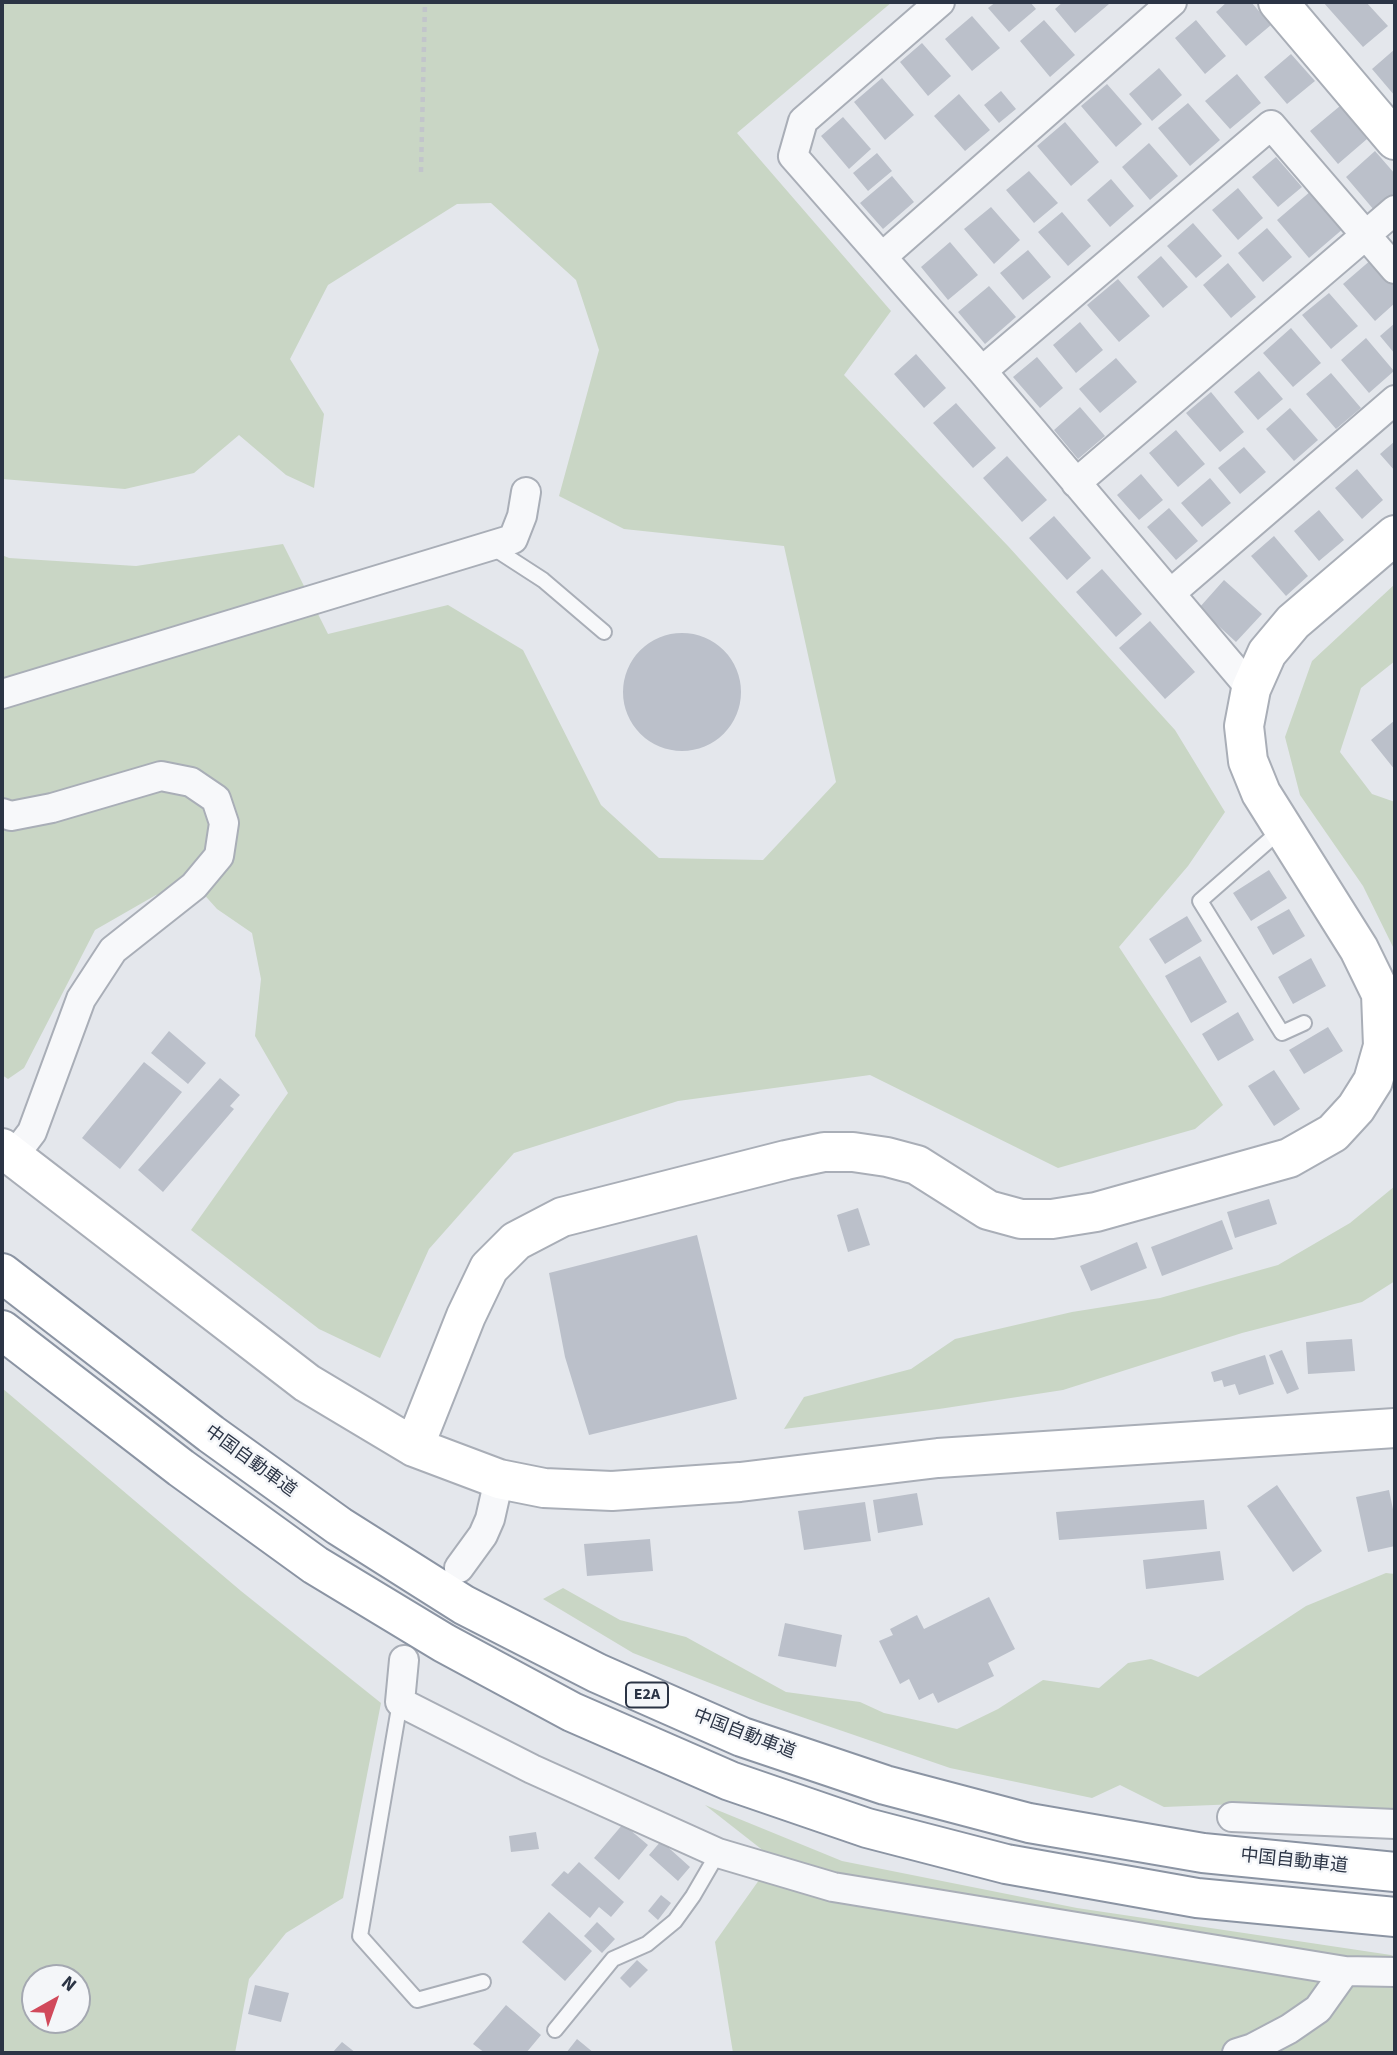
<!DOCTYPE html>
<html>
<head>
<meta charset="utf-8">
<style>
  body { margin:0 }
  #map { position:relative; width:1397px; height:2055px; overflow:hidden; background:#e4e7ec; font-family:"Source Sans 3",sans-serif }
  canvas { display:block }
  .frame { position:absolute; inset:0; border:4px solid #2b3445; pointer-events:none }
  .north { position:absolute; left:21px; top:1964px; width:70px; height:70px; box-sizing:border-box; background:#f4f6f9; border:2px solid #a4a8b1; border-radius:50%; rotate:40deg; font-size:19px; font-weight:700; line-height:28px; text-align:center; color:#2b3445 }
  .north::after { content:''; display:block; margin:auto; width:24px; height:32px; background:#d1495b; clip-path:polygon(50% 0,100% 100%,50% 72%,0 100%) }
</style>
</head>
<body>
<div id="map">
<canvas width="1397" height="2055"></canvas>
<div class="frame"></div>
<div class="north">N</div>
</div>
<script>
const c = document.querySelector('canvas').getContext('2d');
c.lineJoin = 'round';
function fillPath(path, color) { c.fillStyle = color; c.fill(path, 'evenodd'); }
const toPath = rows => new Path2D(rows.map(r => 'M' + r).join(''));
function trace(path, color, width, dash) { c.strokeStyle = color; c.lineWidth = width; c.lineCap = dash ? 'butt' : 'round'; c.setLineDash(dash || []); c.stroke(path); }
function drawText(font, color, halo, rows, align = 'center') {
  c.font = font + ' "Source Sans 3","Noto Sans JP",sans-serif'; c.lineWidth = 5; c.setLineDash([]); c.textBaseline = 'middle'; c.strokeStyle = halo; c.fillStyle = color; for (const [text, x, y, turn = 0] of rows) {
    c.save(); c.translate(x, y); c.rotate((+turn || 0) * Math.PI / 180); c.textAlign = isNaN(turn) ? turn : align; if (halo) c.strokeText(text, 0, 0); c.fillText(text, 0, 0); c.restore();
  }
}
fillPath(toPath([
  [2,2,892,2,737,133,891,311,844,375,1008,546,1175,730,1225,812,1188,866,1119,947,1223,1105,1195,1129,1058,1168,870,1075,678,1101,514,1153,429,1249,380,1358,319,1329,191,1230,288,1093,255,1036,261,979,252,933,217,909,200,890,156,895,95,930,24,1068,8,1079,2,1075,2,555,9,558,136,566,283,544,328,634,448,605,523,650,601,805,659,858,763,860,836,782,784,546,624,529,559,496,599,350,576,280,491,203,457,204,328,285,290,359,324,414,314,488,286,475,239,435,194,473,125,489,2,479],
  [1395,584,1395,661,1361,688,1340,752,1372,794,1395,802,1395,951,1363,886,1300,795,1285,737,1312,661],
  [1395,1186,1395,1281,1362,1302,1242,1333,1063,1390,939,1409,784,1429,804,1397,911,1369,955,1339,1072,1312,1160,1298,1278,1265,1350,1223],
  [2,1388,241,1591,381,1703,343,1898,286,1933,249,1979,235,2053,2,2053],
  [77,1978,77,2020,35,2020,35,1978],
  [1386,1573,1395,1574,1395,1830,1263,1803,1164,1807,1120,1785,1092,1798,950,1768,761,1703,633,1653,543,1599,563,1588,620,1620,686,1637,786,1692,860,1702,884,1713,957,1729,998,1709,1043,1680,1099,1688,1128,1663,1151,1659,1198,1677,1306,1606],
  [705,1805,842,1861,1077,1908,1391,1955,1395,1957,1395,2053,733,2053,715,1942,774,1859]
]), '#c9d6c5');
fillPath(toPath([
  [996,2,1030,2,1036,9,1009,32,988,8],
  [1063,2,1107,2,1109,4,1075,33,1055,9],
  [1227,2,1251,2,1271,25,1246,46,1216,12],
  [1323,2,1366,2,1388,26,1363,47],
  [972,16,1000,48,972,71,945,39],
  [1044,20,1075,55,1050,77,1020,41],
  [1196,20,1226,56,1205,74,1175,38],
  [922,43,951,76,928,96,900,62],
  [1395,49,1395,96,1372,69],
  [1291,54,1315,81,1287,104,1264,77],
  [1159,68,1182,95,1152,121,1129,94],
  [1237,74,1261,103,1230,129,1205,101],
  [882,78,914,115,885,140,854,102],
  [1107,84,1142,124,1116,147,1081,106],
  [1001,91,1016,109,999,123,984,105],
  [959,94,990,130,965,151,934,116],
  [1188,103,1220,140,1190,166,1158,128],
  [1340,106,1367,139,1338,164,1310,131],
  [843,117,871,149,849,169,821,136],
  [1065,122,1099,162,1071,186,1037,146],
  [1149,143,1178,176,1150,200,1122,167],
  [1375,151,1395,174,1395,192,1374,210,1346,177],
  [877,153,892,171,868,191,853,173],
  [1276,157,1302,187,1278,207,1252,177],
  [1029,171,1058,203,1034,223,1006,190],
  [892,176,914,202,883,229,860,203],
  [1111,179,1134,206,1110,227,1087,200],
  [1238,188,1263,218,1238,240,1212,210],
  [1311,191,1344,228,1309,258,1277,220],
  [991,207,1020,240,994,264,964,229],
  [1062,212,1091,246,1068,266,1038,232],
  [1193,223,1222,256,1196,278,1167,246],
  [1267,228,1292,257,1263,282,1238,253],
  [950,242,978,275,948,300,921,267],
  [1028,250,1051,277,1023,300,1000,273],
  [1161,256,1188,287,1163,308,1137,277],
  [1372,259,1395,287,1395,303,1375,321,1343,284],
  [1228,263,1256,297,1231,318,1203,285],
  [1118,279,1150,316,1119,342,1087,305],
  [989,286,1016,317,985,344,958,312],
  [1329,293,1358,326,1331,349,1302,315],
  [1080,322,1103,350,1076,373,1053,345],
  [1395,323,1395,354,1380,336],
  [1291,328,1321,363,1293,387,1263,353],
  [1366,338,1394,371,1369,393,1341,360],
  [916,354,946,388,924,408,894,374],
  [1037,357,1063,388,1040,408,1013,377],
  [1116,358,1137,382,1100,413,1079,389],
  [1259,371,1283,399,1258,420,1234,392],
  [1331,373,1361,408,1336,429,1306,394],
  [1211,392,1244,432,1220,452,1186,413],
  [956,403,996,448,973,468,933,423],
  [1080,407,1105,436,1078,459,1054,430],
  [1290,408,1318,440,1294,461,1266,429],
  [1176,430,1205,464,1178,487,1149,453],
  [1395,441,1395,471,1380,454],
  [1244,447,1266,472,1240,494,1218,468],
  [1007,456,1047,500,1022,522,983,478],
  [1357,469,1383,500,1362,519,1335,488],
  [1141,474,1163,500,1139,520,1117,495],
  [1210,478,1231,503,1202,527,1181,503],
  [1169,508,1198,541,1176,560,1147,527],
  [1319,510,1344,540,1319,561,1294,531],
  [1054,516,1091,558,1067,580,1029,538],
  [1274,536,1308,576,1286,596,1251,556],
  [1102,569,1142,614,1116,637,1076,592],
  [1224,580,1262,614,1236,642,1199,608],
  [1150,621,1195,672,1165,699,1119,648],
  '623 692a59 59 0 1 1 118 0a59 59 0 1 1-118 0Z',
  [1395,720,1395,770,1371,740],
  [1269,870,1287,898,1251,921,1233,893],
  [1289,909,1305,936,1273,955,1257,927],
  [1187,916,1202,941,1165,964,1149,939],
  [1200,956,1227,1002,1191,1023,1165,976],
  [1311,958,1326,986,1293,1004,1278,977],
  [1238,1012,1254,1040,1218,1061,1202,1034],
  [1328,1027,1343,1051,1304,1074,1289,1050],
  [169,1031,206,1063,188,1084,151,1053],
  [144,1062,182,1092,120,1169,82,1138],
  [1274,1070,1300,1109,1274,1126,1248,1086],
  [220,1078,240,1095,230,1106,234,1109,163,1192,138,1170],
  [1269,1199,1277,1224,1235,1238,1227,1212],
  [858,1208,870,1245,848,1252,837,1215],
  [1222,1220,1233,1249,1162,1276,1151,1247],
  [697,1235,737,1399,589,1435,565,1357,549,1273],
  [1137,1242,1147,1268,1091,1291,1080,1266],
  [1352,1339,1355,1371,1308,1374,1306,1342],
  [1282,1350,1299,1389,1287,1394,1269,1355],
  [1265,1355,1274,1384,1239,1395,1235,1384,1224,1387,1222,1380,1214,1382,1211,1372],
  [1277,1485,1322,1551,1293,1572,1247,1506],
  [1389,1490,1395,1519,1395,1546,1368,1552,1356,1497],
  [917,1493,923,1525,878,1533,873,1500],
  [1204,1500,1207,1529,1059,1540,1056,1512],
  [865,1502,871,1541,804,1550,798,1511],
  [650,1539,653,1571,587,1576,584,1544],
  [1220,1551,1224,1580,1146,1589,1143,1560],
  [989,1597,1015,1649,988,1663,994,1676,938,1703,933,1693,919,1700,909,1679,900,1684,879,1641,893,1635,890,1629,917,1615,924,1629],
  [785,1623,842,1635,836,1667,778,1656],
  [623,1824,648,1845,619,1880,594,1858],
  [536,1832,539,1849,511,1852,509,1836],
  [661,1841,690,1867,678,1881,649,1855],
  [579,1862,624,1902,611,1917,599,1907,590,1918,551,1885,564,1871,568,1874],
  [661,1895,671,1903,658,1920,648,1911],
  [549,1912,592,1951,565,1981,522,1942],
  [597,1922,615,1939,602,1953,584,1936],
  [637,1960,648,1970,630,1988,620,1978],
  [255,1985,289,1993,281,2022,248,2014],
  [506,2005,541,2035,526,2053,485,2053,473,2044],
  [577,2039,594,2053,566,2053],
  [342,2042,356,2053,332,2053]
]), '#bbc0ca');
const lane = toPath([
  [492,547,543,580,604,632],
  [1282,829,1200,901,1282,1033,1304,1023],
  [400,1702,360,1936,417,2000,483,1982],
  [555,2030,613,1959,647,1944,675,1921,693,1896,718,1853]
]);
const street = toPath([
  [940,2,803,121,793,156,982,371,1251,689],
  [882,257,1172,2],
  [982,371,1271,125,1395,269],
  [1076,483,1395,210],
  [1171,593,1395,400],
  [2,694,513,539,522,516,526,492],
  [2,813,11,816,52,808,161,776,191,782,216,799,224,823,219,856,194,886,113,950,81,999,32,1132,13,1157],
  [459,1568,483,1535,490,1519,499,1479],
  [404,1660,400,1702,532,1769,718,1853,833,1887,1345,1971,1395,1972],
  [1232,1817,1395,1824],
  [1237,2053,1253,2048,1289,2029,1318,2009,1345,1971]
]);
const secondary = toPath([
  [1278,2,1395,140],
  [2,1148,307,1383,414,1447,499,1479,544,1488,612,1491,740,1482,938,1458,1395,1428],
  [414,1447,466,1316,489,1268,516,1241,562,1217,786,1160,824,1152,853,1152,887,1157,917,1165,988,1210,1021,1219,1052,1219,1096,1212,1289,1158,1333,1133,1356,1108,1373,1081,1383,1046,1381,994,1359,949,1261,793,1248,761,1244,726,1251,689,1267,653,1293,622,1395,535]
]);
const highway = toPath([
  [2,1273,211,1434,339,1526,464,1605,597,1673,742,1737,885,1785,1029,1823,1203,1853,1395,1872],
  [2,1330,181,1468,315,1565,444,1643,572,1712,730,1781,867,1828,1006,1864,1197,1898,1395,1917]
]);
trace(lane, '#a9aeb7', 18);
trace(street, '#a9aeb7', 32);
trace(secondary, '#a9aeb7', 42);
trace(highway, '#8b94a3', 42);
trace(toPath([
  [421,172,425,2]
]), '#c2c5cb', 4.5, [5, 5]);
trace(lane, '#f7f8fa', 14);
trace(street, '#f7f8fa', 28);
trace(secondary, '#fff', 38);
trace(highway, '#fff', 38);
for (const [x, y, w] of [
  [647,1695,42]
]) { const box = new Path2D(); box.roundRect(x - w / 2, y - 12.5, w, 25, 5); c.fillStyle = '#f4f6f9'; c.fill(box); trace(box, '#2b3445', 2); }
drawText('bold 16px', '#2b3445', null, [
  ["E2A",647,1695]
]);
drawText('18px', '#2b3445', '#f4f6f9', [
  ["中国自動車道",250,1462,36],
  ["中国自動車道",744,1735,21],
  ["中国自動車道",1294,1862,6]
]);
</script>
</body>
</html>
